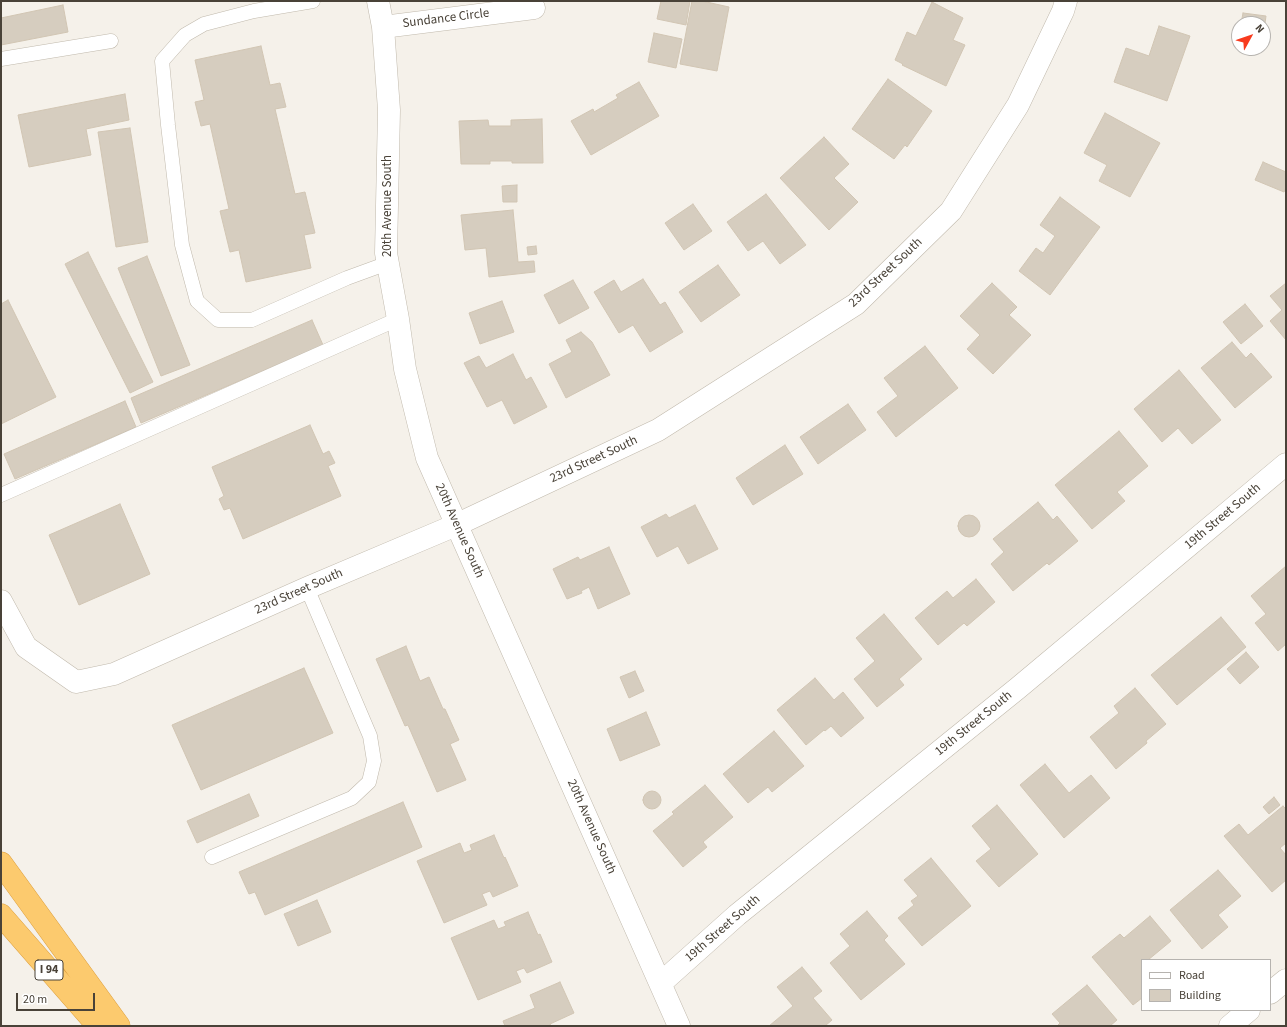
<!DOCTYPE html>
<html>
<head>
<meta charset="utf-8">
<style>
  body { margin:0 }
  #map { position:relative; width:1287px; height:1027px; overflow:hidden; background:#f5f1ea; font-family:"Source Sans 3",sans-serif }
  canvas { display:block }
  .frame { position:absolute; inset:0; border:2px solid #494238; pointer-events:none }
  .legend { position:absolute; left:1141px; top:959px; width:130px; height:52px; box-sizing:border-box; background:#fff; border:1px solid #b6b3af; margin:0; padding:5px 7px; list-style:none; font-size:12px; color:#494238 }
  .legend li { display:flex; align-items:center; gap:8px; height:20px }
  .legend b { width:20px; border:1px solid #b6b3af }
  .north { position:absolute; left:1231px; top:16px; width:40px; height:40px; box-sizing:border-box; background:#fff; border:1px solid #b6b3af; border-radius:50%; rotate:50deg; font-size:11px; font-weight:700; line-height:16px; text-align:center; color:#494238 }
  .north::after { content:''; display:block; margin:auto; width:14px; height:18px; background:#f83b1e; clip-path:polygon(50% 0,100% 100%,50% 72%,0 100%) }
  .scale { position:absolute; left:16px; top:993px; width:79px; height:18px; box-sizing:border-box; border:2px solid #494238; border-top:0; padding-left:5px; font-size:12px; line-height:14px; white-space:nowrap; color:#494238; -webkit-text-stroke:3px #fff; paint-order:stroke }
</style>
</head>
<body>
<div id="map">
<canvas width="1287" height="1027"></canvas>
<div class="frame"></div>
<ul class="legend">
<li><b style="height:5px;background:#fff"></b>Road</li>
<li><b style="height:11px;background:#d6cdbf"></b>Building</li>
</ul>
<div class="north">N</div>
<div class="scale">20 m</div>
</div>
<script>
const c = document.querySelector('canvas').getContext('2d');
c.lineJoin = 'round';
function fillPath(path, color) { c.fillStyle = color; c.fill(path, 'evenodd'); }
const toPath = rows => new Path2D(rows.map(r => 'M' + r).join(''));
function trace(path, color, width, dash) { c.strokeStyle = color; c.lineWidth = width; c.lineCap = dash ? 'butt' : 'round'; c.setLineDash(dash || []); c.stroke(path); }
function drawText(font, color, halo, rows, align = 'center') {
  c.font = font + ' "Source Sans 3",sans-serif'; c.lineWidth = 3; c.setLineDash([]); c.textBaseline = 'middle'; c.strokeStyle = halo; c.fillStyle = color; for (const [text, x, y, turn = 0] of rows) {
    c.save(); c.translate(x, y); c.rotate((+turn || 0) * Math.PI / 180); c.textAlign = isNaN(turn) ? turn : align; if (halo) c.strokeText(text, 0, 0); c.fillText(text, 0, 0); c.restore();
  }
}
const building = toPath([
  [661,1,690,1,686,25,657,19,661,1],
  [692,1,702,1,729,7,717,71,680,64,692,1],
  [932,2,963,18,953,40,965,45,946,86,902,65,903,64,895,60,907,32,916,36,932,2],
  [63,5,68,32,1,45,1,18,63,5],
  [1243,13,1266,16,1264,31,1263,24,1241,24,1243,13],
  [1159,26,1190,36,1167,101,1114,82,1126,48,1149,56,1159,26],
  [654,33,682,39,676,68,648,62,654,33],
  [261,46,270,85,280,83,286,107,275,109,295,194,305,192,315,233,304,235,311,268,246,282,239,250,230,252,220,211,229,209,210,124,201,126,195,102,204,100,195,60,261,46],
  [888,79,932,111,907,147,905,145,894,159,852,129,888,79],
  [639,82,659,116,591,155,571,121,593,109,594,112,618,98,616,95,639,82],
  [125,94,129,120,86,129,91,155,29,167,18,115,125,94],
  [1105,113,1160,143,1130,197,1099,181,1107,165,1084,153,1105,113],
  [542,119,543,163,512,163,512,161,490,161,490,164,461,164,459,121,488,120,489,126,511,126,511,120,542,119],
  [130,128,148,242,116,247,98,132,130,128],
  [824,137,849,164,834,178,858,202,829,230,780,178,824,137],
  [1263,162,1286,172,1286,188,1284,192,1255,180,1263,162],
  [517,185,517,202,503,202,502,186,517,185],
  [766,194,806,245,780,264,763,241,748,251,727,222,766,194],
  [1060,197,1100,227,1050,295,1019,271,1036,248,1043,253,1055,236,1040,225,1060,197],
  [693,204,712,231,684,250,665,223,693,204],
  [513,210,518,262,534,261,535,272,489,277,486,248,465,250,461,215,513,210],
  [536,246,537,254,528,255,527,247,536,246],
  [88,252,153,382,130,393,65,264,88,252],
  [147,256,190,365,161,376,118,268,147,256],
  [718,265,740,295,701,322,679,292,718,265],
  [643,279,660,305,665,302,683,332,650,352,633,325,619,333,594,292,614,280,621,292,643,279],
  [573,280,589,308,559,324,544,295,573,280],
  [992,283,1017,307,1009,315,1031,335,993,374,967,349,980,335,960,316,992,283],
  [1286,283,1286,340,1270,321,1282,310,1270,296,1286,283],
  [8,300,56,397,1,424,1,304,8,300],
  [502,301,514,332,480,344,469,313,502,301],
  [1245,304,1263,326,1241,344,1223,322,1245,304],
  [312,320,323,345,141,423,131,398,312,320],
  [581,332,592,342,610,375,566,398,549,364,572,352,566,340,581,332],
  [1232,342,1246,358,1251,353,1272,377,1235,408,1201,368,1232,342],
  [925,346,958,388,896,437,877,412,898,396,884,378,925,346],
  [513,354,526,380,531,377,547,407,514,424,502,400,487,407,464,363,479,356,486,368,513,354],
  [1179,370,1221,420,1192,444,1178,428,1162,442,1134,409,1179,370],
  [125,401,136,427,15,479,4,454,125,401],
  [848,404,866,430,818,464,800,437,848,404],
  [310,425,323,454,329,451,335,463,328,466,341,496,243,539,230,508,224,510,219,499,224,496,212,467,310,425],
  [1119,431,1148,466,1117,492,1125,501,1092,529,1055,485,1119,431],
  [785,445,803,474,753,505,736,478,785,445],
  [1038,502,1053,520,1057,516,1078,541,1049,565,1047,563,1013,591,991,564,1004,552,993,539,1038,502],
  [120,504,150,574,79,605,49,535,120,504],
  [695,505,718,549,688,564,678,546,657,557,641,527,666,514,669,518,695,505],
  '958 526a11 11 0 1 1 22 0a11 11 0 1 1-22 0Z',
  [609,547,630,594,598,609,589,587,581,591,582,593,567,599,553,569,578,557,580,560,609,547],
  [1286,566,1286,644,1278,651,1255,623,1266,614,1251,596,1286,566],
  [976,579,995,602,967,626,964,623,938,645,915,618,947,591,953,598,976,579],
  [884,614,922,659,899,679,904,685,877,707,854,679,875,661,856,638,884,614],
  [1221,617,1246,647,1177,705,1151,675,1221,617],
  [406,646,420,681,429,677,443,709,445,709,459,740,450,744,466,780,437,792,408,725,405,726,376,659,406,646],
  [1246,652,1259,667,1240,684,1227,669,1246,652],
  [304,668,333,733,201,790,172,725,304,668],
  [635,671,644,691,629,698,620,677,635,671],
  [815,678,834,700,843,692,864,718,841,737,831,726,825,731,824,730,806,745,777,710,815,678],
  [1135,688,1166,724,1146,741,1147,743,1116,769,1090,737,1119,713,1114,706,1135,688],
  [646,712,660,745,620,761,607,729,646,712],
  [774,731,804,766,772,792,768,787,748,803,723,774,774,731],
  [1045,764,1069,793,1091,775,1110,798,1064,838,1020,785,1045,764],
  [705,785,733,817,703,842,707,847,683,867,653,831,674,814,672,812,705,785],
  '643 800a9 9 0 1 1 18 0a9 9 0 1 1-18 0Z',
  [249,794,259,816,197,843,187,821,249,794],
  [1274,797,1280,805,1269,814,1263,807,1274,797],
  [403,802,422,847,265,915,255,892,249,894,239,872,403,802],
  [997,805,1038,854,999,887,976,861,991,849,972,826,997,805],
  [1283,806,1286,809,1286,843,1280,848,1286,855,1286,880,1272,892,1224,836,1239,824,1248,835,1283,806],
  [494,835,504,858,505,857,518,886,493,897,490,891,482,894,487,905,444,923,417,861,460,843,464,853,472,850,470,845,494,835],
  [931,858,971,906,922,946,898,918,914,905,911,901,918,896,904,880,931,858],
  [1218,870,1241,896,1218,915,1228,927,1202,949,1170,910,1218,870],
  [317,900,331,932,298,946,284,914,317,900],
  [867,911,888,936,884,940,905,964,861,1000,830,963,850,946,840,934,867,911],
  [528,912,538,935,540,934,552,962,527,973,524,968,516,971,521,982,478,1000,451,938,494,920,498,929,506,926,504,922,528,912],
  [1150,916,1171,941,1148,960,1142,960,1142,998,1133,1005,1092,957,1120,934,1124,938,1150,916],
  [802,967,822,991,813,998,832,1020,825,1026,769,1026,793,1006,777,987,802,967],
  [560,982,574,1013,550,1024,551,1026,505,1026,503,1021,535,1008,530,995,560,982],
  [1087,985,1117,1020,1110,1026,1057,1026,1060,1023,1052,1014,1087,985]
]);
fillPath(building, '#d6cdbf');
trace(building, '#d1c5b3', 1);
const lane = toPath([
  [313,1,254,11,204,24,185,35,162,61,168,125,182,245,197,301,218,320,252,320,347,278,388,263],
  [1,59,111,41],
  [1,495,398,319],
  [212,857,352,798,369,782,374,761,370,736,307,588]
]);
const street = toPath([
  [378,1,383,27,389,110,386,253,398,319,405,369,427,458,679,1026],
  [383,27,534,8],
  [1,601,26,647,76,682,114,674,307,588,456,525,658,430,856,304,951,211,1018,105,1063,11,1066,1],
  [661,983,737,915,1018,688,1286,464],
  [1270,993,1286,980],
  [1230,1026,1249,1010]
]);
const highway = toPath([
  [1,863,119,1026],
  [1,915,98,1026]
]);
trace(lane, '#c0b9ac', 15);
trace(street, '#c0b9ac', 23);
trace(highway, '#dc9e3c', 23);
trace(lane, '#fff', 14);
trace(street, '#fff', 22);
trace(highway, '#fcca6e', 22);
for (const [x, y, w] of [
  [49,970,28]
]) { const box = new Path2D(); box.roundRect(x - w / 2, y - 10, w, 20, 3); c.fillStyle = '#fff'; c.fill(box); trace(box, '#494238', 1); }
drawText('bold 12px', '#494238', null, [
  ["I 94",49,970]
]);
drawText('13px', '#494238', '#fff', [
  ["Sundance Circle",446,19,-7],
  ["20th Avenue South",388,206,-90],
  ["23rd Street South",886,273,-43],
  ["23rd Street South",594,460,-25],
  ["19th Street South",1223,517,-40],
  ["20th Avenue South",459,531,66],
  ["23rd Street South",299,592,-24],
  ["19th Street South",974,724,-39],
  ["20th Avenue South",591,827,66],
  ["19th Street South",723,929,-41]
]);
</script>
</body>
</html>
